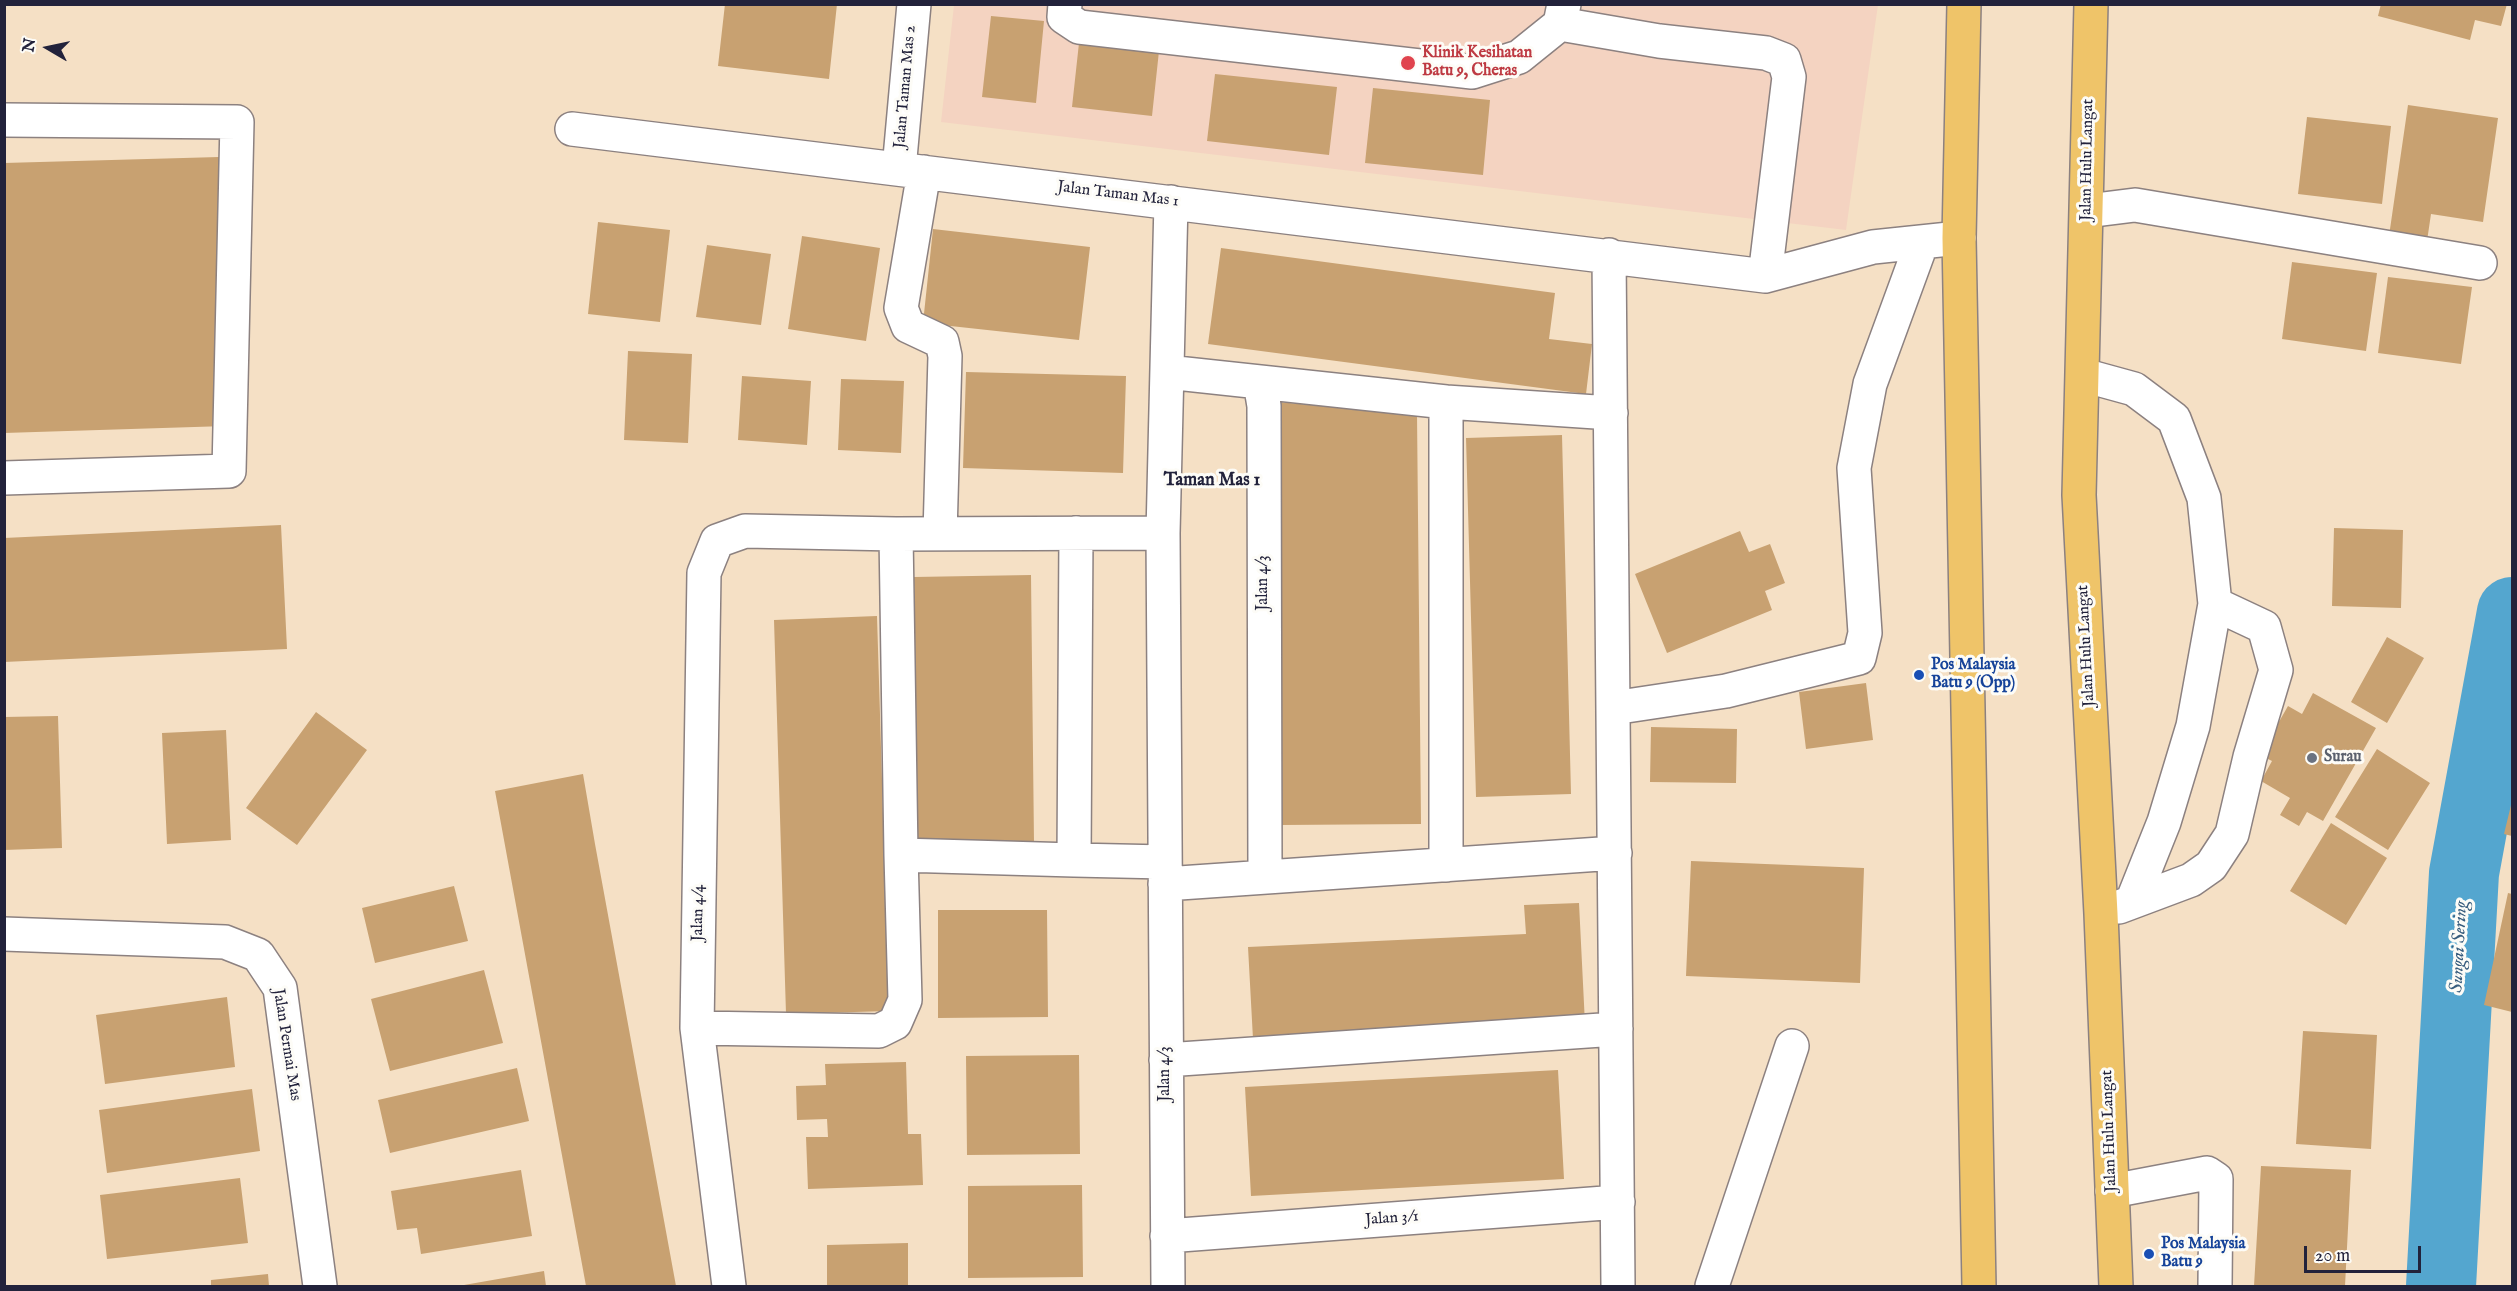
<!DOCTYPE html>
<html>
<head>
<meta charset="utf-8">
<style>
  body { margin:0 }
  #map { position:relative; width:2517px; height:1291px; overflow:hidden; background:#f5e0c5; font-family:"IM FELL English",serif }
  canvas { display:block }
  .frame { position:absolute; inset:0; border:6px solid #22223b; pointer-events:none }
  .north { position:absolute; left:18px; top:18px; width:60px; height:60px; -webkit-text-stroke:4px #fdfcf7; paint-order:stroke; rotate:279deg; font-size:16px; font-weight:700; line-height:24px; text-align:center; color:#22223b }
  .north::after { content:''; display:block; margin:auto; width:21px; height:27px; background:#22223b; clip-path:polygon(50% 0,100% 100%,50% 72%,0 100%) }
  .scale { position:absolute; left:2304px; top:1246px; width:117px; height:27px; box-sizing:border-box; border:3px solid #22223b; border-top:0; padding-left:8px; font-size:18px; line-height:21px; white-space:nowrap; color:#22223b; -webkit-text-stroke:4px #fdfcf7; paint-order:stroke }
</style>
</head>
<body>
<div id="map">
<canvas width="2517" height="1291"></canvas>
<div class="frame"></div>
<div class="north">N</div>
<div class="scale">20 m</div>
</div>
<script>
const ctx = document.querySelector('canvas').getContext('2d');
ctx.lineJoin = 'round';
function fill(path, color) {
  ctx.fillStyle = color;
  ctx.fill(path, 'evenodd');
}
function shape(rows) {
  const path = new Path2D();
  for (const r of rows) {
    path.moveTo(r[0], r[1]);
    for (let i = 2; i < r.length; i += 2) path.lineTo(r[i], r[i + 1]);
  }
  return path;
}
function strokePath(path, color, width, dash) {
  ctx.strokeStyle = color;
  ctx.lineWidth = width;
  ctx.lineCap = dash ? 'butt' : 'round';
  ctx.setLineDash(dash || []);
  ctx.stroke(path);
}
function write(font, color, halo, rows, align = 'center') {
  ctx.font = font + ' "IM FELL English",serif';
  ctx.lineWidth = 6;
  ctx.setLineDash([]);
  ctx.textBaseline = 'middle';
  ctx.strokeStyle = halo;
  ctx.fillStyle = color;
  for (const [text, x, y, turn = 0] of rows) {
    ctx.save();
    ctx.translate(x, y);
    ctx.rotate((+turn || 0) * Math.PI / 180);
    ctx.textAlign = isNaN(turn) ? turn : align;
    if (halo) ctx.strokeText(text, 0, 0);
    ctx.fillText(text, 0, 0);
    ctx.restore();
  }
}
const built = shape([
  [954,5,1878,5,1846,230,941,122]
]);
const river = shape([
  [2441,1286,2464,873,2512,612]
]);
const building = shape([
  [725,4,837,4,829,79,718,66],
  [2381,4,2507,4,2501,26,2475,20,2470,40,2378,16],
  [991,16,1044,21,1036,103,982,97],
  [1079,43,1159,51,1152,116,1072,107],
  [1215,74,1337,87,1329,155,1207,141],
  [1373,88,1490,100,1483,175,1365,163],
  [2408,105,2498,118,2483,222,2431,214,2427,241,2389,236],
  [2307,117,2391,126,2382,204,2298,194],
  [219,157,226,426,4,433,4,163],
  [598,222,670,230,660,322,588,314],
  [933,229,1090,247,1079,340,923,323],
  [802,236,880,248,866,341,788,329],
  [707,245,771,254,761,325,696,317],
  [1221,248,1555,293,1549,339,1592,344,1586,394,1208,344],
  [2292,262,2377,273,2366,351,2282,339],
  [2388,277,2472,287,2461,364,2378,353],
  [628,351,692,354,688,443,624,440],
  [966,372,1126,376,1123,473,963,468],
  [742,376,811,381,807,445,738,440],
  [841,379,904,381,901,453,838,450],
  [1277,402,1417,414,1421,824,1281,825],
  [1562,435,1571,794,1476,797,1466,438],
  [281,525,287,649,4,662,4,538],
  [2334,528,2403,530,2401,608,2332,606],
  [1740,531,1749,552,1770,544,1785,583,1765,591,1772,610,1667,653,1635,574],
  [1031,575,1034,843,917,845,914,577],
  [877,616,889,1011,786,1014,774,620],
  [2387,637,2424,658,2387,723,2351,702],
  [1866,683,1873,740,1806,749,1799,692],
  [2313,693,2376,728,2323,821,2307,812,2299,826,2280,815,2290,798,2261,781,2272,761,2260,755,2288,706,2302,714],
  [316,712,367,750,297,845,246,808],
  [58,716,62,848,4,850,4,717],
  [1651,727,1737,729,1736,783,1650,782],
  [226,730,231,840,167,844,162,733],
  [2377,749,2430,783,2388,850,2335,817],
  [583,774,595,844,676,1286,586,1286,495,791],
  [2512,801,2512,836,2504,834],
  [2331,823,2387,858,2346,925,2290,891],
  [1691,861,1864,868,1860,983,1686,976],
  [454,886,468,941,375,963,362,908],
  [2508,893,2512,894,2512,1012,2484,1005],
  [1579,903,1585,1024,1253,1039,1248,947,1526,934,1524,905],
  [938,910,1047,910,1048,1017,938,1018],
  [484,970,503,1043,390,1071,371,999],
  [227,997,235,1067,105,1084,96,1015],
  [2303,1031,2377,1035,2371,1149,2296,1144],
  [1079,1055,1080,1154,967,1155,966,1056],
  [906,1062,908,1134,921,1134,923,1185,808,1189,806,1137,828,1137,827,1119,797,1120,796,1086,826,1085,825,1064],
  [517,1068,529,1121,390,1153,378,1100],
  [1558,1070,1564,1179,1251,1196,1245,1087],
  [252,1089,260,1151,107,1173,99,1110],
  [2261,1166,2351,1170,2345,1286,2254,1286],
  [521,1170,532,1236,421,1254,417,1228,397,1230,391,1191],
  [240,1178,248,1243,107,1259,100,1195],
  [1082,1185,1083,1277,968,1278,968,1186],
  [908,1243,908,1286,827,1286,827,1245],
  [544,1271,546,1286,464,1286,464,1285],
  [268,1274,269,1286,211,1286,211,1280]
]);
const minor = shape([
  [1065,4,1064,17,1079,27,1472,72,1519,57,1560,24,1564,4],
  [1560,24,1659,41,1766,53,1784,60,1789,77,1765,276],
  [4,120,237,122,229,471,4,478],
  [572,129,1765,276,1873,247,1959,238],
  [899,169,914,4],
  [924,172,901,308,908,326,942,342,945,356,940,534],
  [2087,211,2135,205,2480,263],
  [1609,255,1618,1286],
  [1167,372,1260,382,1264,406,1265,877],
  [2083,375,2134,389,2174,419,2204,498,2215,604,2193,726,2164,822,2132,902],
  [1260,382,1446,402],
  [1076,533,1074,860,1165,862],
  [896,534,901,855],
  [1613,708,1726,691,1859,658,1865,633,1854,468,1870,384,1922,242],
  [1446,865,1446,402,1611,413],
  [1165,884,1615,853],
  [2119,907,2191,880,2211,866,2232,834,2250,757,2276,670,2264,627,2215,604],
  [4,934,225,942,258,955,280,988,320,1286],
  [697,1028,879,1031,895,1023,905,1000,901,855,1074,860],
  [1166,1060,1616,1029],
  [2112,1191,2207,1173,2216,1179,2215,1286],
  [1167,1236,1618,1202],
  [729,1286,697,1028,704,573,717,541,745,531,896,534,1163,533],
  [1168,1286,1163,533,1171,202],
  [1712,1286,1792,1046]
]);
const major = shape([
  [1964,4,1959,238,1979,1286],
  [2091,4,2079,495,2101,914,2116,1286]
]);
const markers = [
  [1408,63,8,"#e0444e"],
  [1919,675,6,"#1a4fb4"],
  [2312,758,6,"#6b7280"],
  [2149,1254,6,"#1a4fb4"]
];
const healthNames = [
  ["Klinik Kesihatan",1422,54],
  ["Batu 9, Cheras",1422,72]
];
const streetNames = [
  ["Jalan Taman Mas 2",906,87,-85],
  ["Jalan Hulu Langat",2088,160,-89],
  ["Jalan Taman Mas 1",1118,195,7],
  ["Jalan 4/3",1264,583,-90],
  ["Jalan Hulu Langat",2087,646,-93],
  ["Jalan 4/4",699,913,-89],
  ["Jalan Permai Mas",286,1045,81],
  ["Jalan 4/3",1166,1074,-90],
  ["Jalan Hulu Langat",2110,1131,-92],
  ["Jalan 3/1",1392,1219,-4]
];
const transitNames = [
  ["Pos Malaysia",1931,666],
  ["Batu 9 (Opp)",1931,684],
  ["Pos Malaysia",2161,1245],
  ["Batu 9",2161,1263]
];
const worshipNames = [
  ["Surau",2324,758]
];
const neighbourhoodNames = [
  ["Taman Mas 1",1212,481]
];
const waterNames = [
  ["Sungai Sering",2460,947,-87]
];
fill(built, '#f4d3c1');
strokePath(river, '#54a6cf', 70);
fill(building, '#c8a171');
strokePath(minor, '#8c8180', 36);
strokePath(major, '#8c8180', 36);
strokePath(minor, '#fff', 33);
strokePath(major, '#efc469', 33);
for (const [x, y, r, color] of markers) {
  const dot = new Path2D();
  dot.arc(x, y, r, 0, 2 * Math.PI);
  ctx.fillStyle = color;
  ctx.fill(dot);
  strokePath(dot, '#fdfcf7', 2);
}
write('bold 16px', '#be3a42', '#fdfcf7', healthNames, 'left');
write('16px', '#22223b', '#fdfcf7', streetNames);
write('bold 16px', '#164399', '#fdfcf7', transitNames, 'left');
write('bold 16px', '#5b616d', '#fdfcf7', worshipNames, 'left');
write('bold 18px', '#22223b', '#fdfcf7', neighbourhoodNames);
write('italic 18px', '#385d7e', '#fdfcf7', waterNames);
</script>
</body>
</html>
